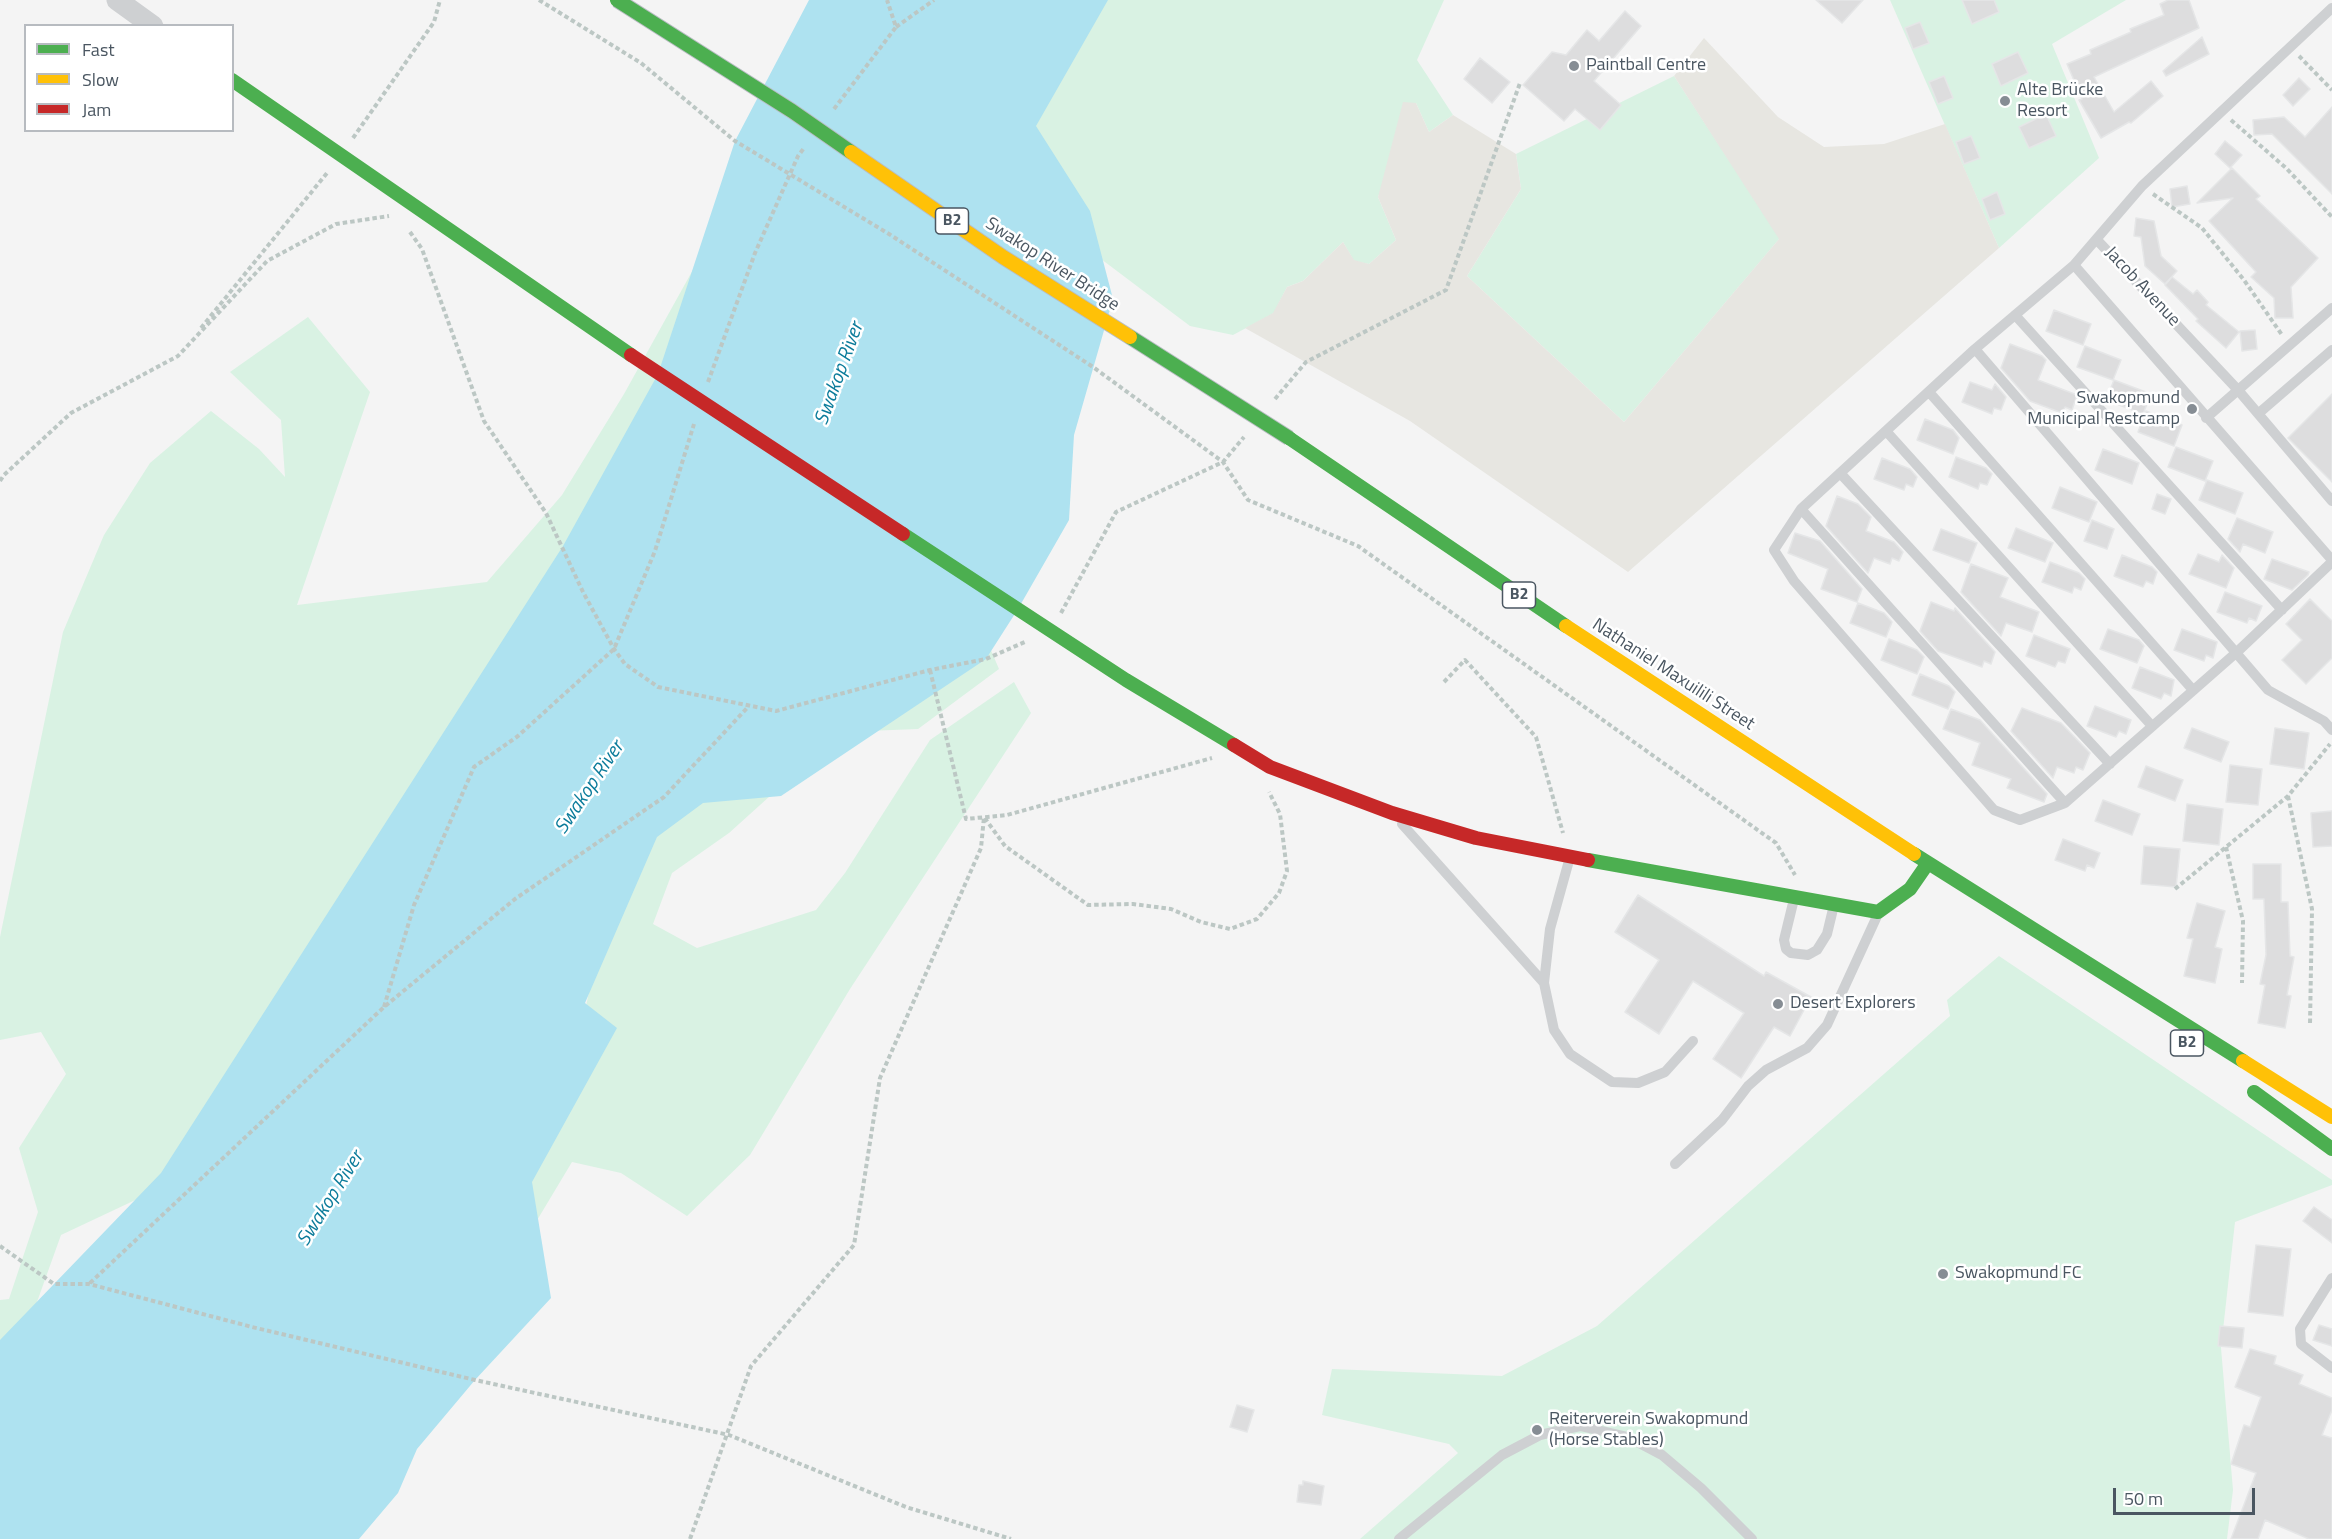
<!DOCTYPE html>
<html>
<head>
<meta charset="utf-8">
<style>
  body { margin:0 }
  #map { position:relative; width:2332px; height:1539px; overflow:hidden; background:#f4f4f4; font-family:"Titillium Web",sans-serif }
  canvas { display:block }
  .legend { position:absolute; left:24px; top:24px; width:210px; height:108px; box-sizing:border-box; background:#fff; border:2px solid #b7bbc0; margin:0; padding:8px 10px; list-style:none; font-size:18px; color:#4a5661 }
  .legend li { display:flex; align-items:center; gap:12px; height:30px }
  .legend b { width:30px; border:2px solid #b7bbc0 }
  .scale { position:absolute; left:2113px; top:1488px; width:142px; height:27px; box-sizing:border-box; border:3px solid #4a5661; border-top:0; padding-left:8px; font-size:18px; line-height:21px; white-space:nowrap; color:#4a5661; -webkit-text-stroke:4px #fff; paint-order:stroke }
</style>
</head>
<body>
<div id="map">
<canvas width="2332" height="1539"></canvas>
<ul class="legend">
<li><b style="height:8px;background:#4caf50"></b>Fast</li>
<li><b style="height:8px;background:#ffc107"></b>Slow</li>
<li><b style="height:8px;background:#c62828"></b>Jam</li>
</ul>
<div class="scale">50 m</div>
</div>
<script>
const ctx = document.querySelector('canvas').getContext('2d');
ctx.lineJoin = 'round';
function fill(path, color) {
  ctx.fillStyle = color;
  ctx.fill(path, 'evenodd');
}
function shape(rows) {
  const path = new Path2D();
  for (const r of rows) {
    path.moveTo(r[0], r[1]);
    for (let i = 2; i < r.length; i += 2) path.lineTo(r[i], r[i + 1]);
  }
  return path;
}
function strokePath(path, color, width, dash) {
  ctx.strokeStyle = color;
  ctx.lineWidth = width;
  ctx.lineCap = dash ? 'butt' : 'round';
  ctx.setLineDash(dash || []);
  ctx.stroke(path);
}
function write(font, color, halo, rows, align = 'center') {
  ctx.font = font + ' "Titillium Web",sans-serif';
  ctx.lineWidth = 5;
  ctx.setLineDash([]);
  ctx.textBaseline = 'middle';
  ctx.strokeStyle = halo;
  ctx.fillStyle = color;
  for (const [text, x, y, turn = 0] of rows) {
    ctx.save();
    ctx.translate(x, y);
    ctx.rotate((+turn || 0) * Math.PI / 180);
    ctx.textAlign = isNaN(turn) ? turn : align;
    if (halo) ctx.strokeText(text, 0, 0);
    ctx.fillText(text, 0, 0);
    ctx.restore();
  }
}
const green = shape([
  [837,0,1444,0,1417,60,1453,115,1429,132,1416,103,1378,197,1396,240,1369,264,1354,261,1343,242,1303,281,1287,287,1274,313,1233,335,1190,326,1016,195,978,620,999,669,918,729,841,732,729,833,672,873,653,924,697,948,816,910,845,873,930,740,1014,682,1031,713,850,989,750,1155,687,1216,621,1173,572,1162,488,1302,578,1045,613,875,180,1179,61,1235,14,1366,0,1509,0,1300,9,1299,38,1212,19,1148,66,1074,41,1032,0,1040,0,937,63,632,104,535,150,463,211,411,259,449,285,477,281,420,230,372,308,317,370,392,297,605,487,582,562,495,624,394,725,212],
  [1890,0,2126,0,2052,44,2099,158,1999,248],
  [1674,76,1780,238,1624,422,1467,276,1521,189,1516,154],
  [1999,956,2332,1180,2332,1185,2235,1222,2221,1348,2233,1490,2227,1539,1360,1539,1458,1453,1449,1444,1322,1415,1332,1369,1502,1376,1597,1326,1950,1016,1947,1000]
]);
const sand = shape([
  [1704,38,1778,117,1824,147,1884,144,1945,124,1999,248,1628,572,1410,421,1245,328,1273,313,1287,287,1303,281,1343,242,1354,260,1369,264,1396,240,1378,197,1403,102,1416,103,1429,132,1453,115,1516,154,1521,189,1467,276,1624,422,1779,239,1674,76]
]);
const water = shape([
  [809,0,1108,0,1036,126,1090,211,1113,299,1074,435,1069,520,1018,609,986,659,781,796,703,803,657,837,585,1003,617,1028,532,1182,551,1298,475,1380,417,1449,398,1493,359,1539,0,1539,0,1340,161,1173,563,546,658,374,735,141]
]);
const building = shape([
  [1816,0,1863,0,1842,23,1816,0],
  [1962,0,1994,0,1999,12,1972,24,1962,0],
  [2168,0,2189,0,2199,28,2094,77,2114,112,2151,81,2163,96,2131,123,2129,122,2101,138,2079,100,2082,99,2067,64,2091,54,2090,50,2131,32,2130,29,2164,15,2160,4,2168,0],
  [1625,11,1641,26,1594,81,1621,105,1600,130,1575,109,1564,121,1523,85,1552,52,1566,55,1587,30,1599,41,1625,11],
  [1920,22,1929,43,1913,49,1905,28,1920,22],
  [2202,37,2209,54,2166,76,2163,71,2202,37],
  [2018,52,2028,73,2001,86,1992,64,2018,52],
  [1480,58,1510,82,1492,103,1464,79,1480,58],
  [1944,76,1953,98,1938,104,1929,82,1944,76],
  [2299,78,2310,89,2293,106,2283,95,2299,78],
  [2332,107,2332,194,2272,134,2254,135,2253,120,2284,117,2305,137,2332,107],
  [2046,114,2056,136,2029,148,2019,127,2046,114],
  [1971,136,1980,158,1964,164,1956,142,1971,136],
  [2225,141,2242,155,2230,168,2215,154,2225,141],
  [2232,168,2260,196,2256,199,2318,258,2291,287,2293,318,2275,318,2274,298,2251,277,2256,272,2209,221,2233,198,2197,203,2232,168],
  [2187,186,2190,204,2172,207,2170,189,2187,186],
  [1997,192,2005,214,1990,220,1982,199,1997,192],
  [2136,218,2154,221,2161,256,2177,271,2165,284,2145,266,2141,237,2134,236,2136,218],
  [2172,277,2193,294,2197,290,2208,302,2206,305,2239,332,2226,348,2196,321,2198,319,2165,285,2172,277],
  [2054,310,2091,324,2083,345,2046,331,2054,310],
  [2255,330,2257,349,2242,351,2240,331,2255,330],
  [2010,344,2042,356,2046,360,2038,380,2077,395,2072,410,2065,407,2062,413,2030,401,2001,368,2010,344],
  [2085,346,2121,360,2113,380,2077,367,2085,346],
  [2114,380,2151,394,2143,414,2106,400,2114,380],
  [1970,382,1992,390,1995,384,2006,397,2001,410,1994,408,1992,414,1962,402,1970,382],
  [2332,394,2332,482,2288,438,2332,394],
  [2146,411,2182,425,2174,446,2138,432,2146,411],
  [1925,419,1953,430,1959,438,1953,454,1917,440,1925,419],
  [2176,447,2213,461,2205,481,2168,467,2176,447],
  [2103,449,2139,463,2132,484,2095,470,2103,449],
  [1956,457,1986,468,1992,474,1987,485,1980,483,1978,489,1949,477,1956,457],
  [1882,458,1910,469,1917,477,1913,487,1906,484,1904,490,1874,479,1882,458],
  [2207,480,2243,493,2235,514,2199,500,2207,480],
  [2060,487,2097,502,2089,522,2052,508,2060,487],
  [2157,494,2171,499,2165,514,2152,509,2157,494],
  [1837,496,1858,504,1871,517,1866,531,1894,542,1903,552,1899,561,1892,558,1890,564,1874,558,1868,573,1826,526,1837,496],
  [2237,518,2273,532,2265,553,2243,544,2240,552,2228,539,2237,518],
  [2092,520,2114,529,2107,549,2084,541,2092,520],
  [2016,528,2053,543,2045,562,2008,548,2016,528],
  [1941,529,1977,543,1969,563,1933,550,1941,529],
  [1795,533,1820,541,1862,589,1857,602,1821,589,1828,569,1788,553,1795,533],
  [2198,554,2219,562,2222,555,2234,568,2226,588,2189,574,2198,554],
  [2122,555,2152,567,2157,572,2153,584,2146,581,2143,587,2114,576,2122,555],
  [2272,559,2309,572,2308,575,2292,590,2264,579,2272,559],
  [2050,562,2079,573,2085,579,2081,590,2074,587,2072,593,2042,582,2050,562],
  [1971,564,2008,578,2000,597,2039,612,2032,632,2006,623,2001,636,1961,592,1971,564],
  [2225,592,2262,606,2256,621,2249,618,2247,623,2217,612,2225,592],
  [2310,599,2332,621,2332,658,2306,684,2282,660,2302,640,2286,624,2310,599],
  [1931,602,1954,611,1955,608,1995,652,1991,664,1984,661,1982,667,1938,651,1920,631,1931,602],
  [1858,603,1884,613,1892,622,1886,637,1850,623,1858,603],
  [2108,629,2139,640,2144,646,2137,663,2100,649,2108,629],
  [2182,629,2217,642,2213,658,2206,655,2204,661,2174,650,2182,629],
  [2034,635,2070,649,2065,663,2058,661,2055,667,2026,656,2034,635],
  [1889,639,1917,650,1924,657,1917,674,1881,660,1889,639],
  [2140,667,2174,680,2171,696,2164,693,2161,699,2132,688,2140,667],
  [1920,674,1949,686,1955,692,1948,709,1912,695,1920,674],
  [2095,706,2131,720,2126,734,2119,731,2116,737,2087,726,2095,706],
  [2022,708,2061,723,2090,753,2083,770,2076,767,2074,773,2057,767,2053,778,2011,731,2022,708],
  [1951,709,1980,720,2047,794,2044,802,2007,788,2011,779,1972,765,1980,743,1943,729,1951,709],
  [2192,728,2229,742,2221,762,2184,748,2192,728],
  [2275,728,2309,733,2304,769,2270,764,2275,728],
  [2230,765,2262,769,2258,805,2226,802,2230,765],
  [2146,766,2183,780,2175,801,2138,787,2146,766],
  [2103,800,2140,814,2132,835,2095,821,2103,800],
  [2187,804,2223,809,2219,845,2183,841,2187,804],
  [2332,811,2332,846,2313,847,2311,813,2332,811],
  [2063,839,2100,853,2094,868,2087,865,2085,871,2055,860,2063,839],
  [2144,846,2180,849,2176,887,2141,884,2144,846],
  [2253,864,2281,864,2281,902,2288,902,2290,956,2294,957,2287,995,2291,996,2285,1028,2258,1023,2265,985,2260,984,2266,955,2264,899,2253,899,2253,864],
  [1638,895,1764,976,1766,972,1811,997,1790,1036,1774,1027,1741,1078,1713,1059,1744,1013,1693,981,1659,1034,1625,1012,1659,960,1615,932,1638,895],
  [2197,903,2225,911,2215,947,2222,949,2215,983,2184,976,2193,939,2187,938,2197,903],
  [2314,1207,2332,1220,2332,1243,2303,1221,2314,1207],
  [2256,1245,2291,1249,2283,1316,2248,1312,2256,1245],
  [2319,1325,2332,1329,2332,1346,2313,1340,2319,1325],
  [2220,1326,2244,1328,2242,1348,2218,1346,2220,1326],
  [2250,1349,2276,1356,2274,1364,2303,1375,2299,1384,2332,1398,2332,1410,2322,1435,2332,1438,2332,1539,2309,1539,2265,1520,2258,1539,2231,1539,2256,1473,2231,1464,2244,1425,2250,1427,2261,1397,2235,1387,2250,1349],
  [1237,1405,1254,1410,1247,1432,1230,1427,1237,1405],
  [1303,1481,1324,1486,1321,1505,1297,1502,1299,1485,1303,1485,1303,1481]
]);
const path = shape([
  [539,0,641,63,735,141,889,234,1093,367,1223,462,1248,500,1358,546,1776,843,1795,875],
  [896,27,934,0],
  [2299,56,2332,90],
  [834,109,896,27,887,0],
  [2231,120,2286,168,2332,217],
  [353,138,434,22,440,0],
  [2153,194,2202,228,2244,280,2282,335],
  [410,232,422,249,484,421,546,513,583,592,614,649,625,664,658,687,776,711,930,670,986,659,1027,641],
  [201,328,327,173],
  [708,382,755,253,798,156,804,148],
  [1275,399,1306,362,1446,290,1520,83],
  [0,481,4,475,71,413,178,356,267,261,336,224,389,216],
  [1061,613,1116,512,1223,462,1244,437],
  [930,670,966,819,1007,815,1212,758],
  [1444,682,1465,660,1536,737,1563,833],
  [2288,796,2312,909,2310,1024],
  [2226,847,2243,921,2242,983],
  [2175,889,2288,796,2330,744],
  [384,1007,414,905,474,767,518,736,614,649,655,551,694,424],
  [0,1246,54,1284,89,1284,252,1327,475,1380,729,1435,906,1507,1011,1539],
  [90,1283,384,1007,515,899,664,797,748,707],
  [690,1539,751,1366,854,1245,880,1078,981,848,984,817,1005,846,1088,905,1133,904,1171,909,1201,922,1230,929,1257,919,1279,893,1287,871,1280,814,1269,792]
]);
const lane = shape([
  [2332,8,2142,186,2074,265,1975,349,1801,509,1774,550,1794,581,1994,810,2020,820,2065,803,2237,652,2332,562],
  [2097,240,2238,390,2332,501],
  [2074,265,2332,560],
  [2015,315,2282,610],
  [1975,349,2268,690,2324,721,2332,730],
  [1929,392,2193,690],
  [2259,413,2332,350],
  [2206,418,2332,308],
  [1886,431,2152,726],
  [1840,473,2110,764],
  [1801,509,2065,803],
  [1402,824,1544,983,1554,1030,1570,1054,1612,1082,1638,1083,1665,1072,1693,1041],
  [1794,899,1784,940,1786,949,1791,953,1808,955,1817,950,1827,934,1834,905],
  [1544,983,1550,929,1570,857],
  [1675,1164,1722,1120,1748,1086,1766,1070,1807,1048,1827,1025,1878,914],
  [2332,1278,2300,1329,2301,1344,2332,1368],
  [1399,1539,1502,1455,1540,1435,1580,1426,1628,1437,1662,1455,1701,1488,1752,1539]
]);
const street = shape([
  [117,0,153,26]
]);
const fast = shape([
  [232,80,631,355],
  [1289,438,1566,626],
  [903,534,1126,680,1234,745],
  [1914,854,2243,1061],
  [1588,860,1878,912,1910,889,1928,863],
  [2254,1092,2332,1149]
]);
const slow = shape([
  [1566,626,1914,854],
  [2243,1061,2332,1117]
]);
const jam = shape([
  [631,355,903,534],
  [1234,745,1270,767,1392,813,1476,838,1588,860]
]);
const fastBridge = shape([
  [617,0,792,111,851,152],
  [1130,337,1289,438]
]);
const slowBridge = shape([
  [851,152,1003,257,1130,337]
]);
const markers = [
  [1574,66,6,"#868d94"],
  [2005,101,6,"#868d94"],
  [2192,409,6,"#868d94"],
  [1778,1004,6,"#868d94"],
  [1943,1274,6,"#868d94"],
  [1537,1430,6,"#868d94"]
];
const shields = [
  [952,221,33],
  [1519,595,33],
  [2187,1043,33]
];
const shieldNames = [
  ["B2",952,221],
  ["B2",1519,595],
  ["B2",2187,1043]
];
const poiNames = [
  ["Paintball Centre",1586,66],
  ["Alte Brücke",2017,91],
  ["Resort",2017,112],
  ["Swakopmund",2180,399,"right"],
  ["Municipal Restcamp",2180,420,"right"],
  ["Desert Explorers",1790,1004],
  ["Swakopmund FC",1955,1274],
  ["Reiterverein Swakopmund",1549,1420],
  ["(Horse Stables)",1549,1441]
];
const streetNames = [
  ["Swakop River Bridge",1052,265,33],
  ["Jacob Avenue",2142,287,47],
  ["Nathaniel Maxuilili Street",1673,675,33]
];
const waterNames = [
  ["Swakop River",840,374,-70],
  ["Swakop River",590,788,-56],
  ["Swakop River",331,1199,-58]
];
fill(green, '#d9f2e3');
fill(sand, '#e7e6e1');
fill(water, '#aee2f0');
fill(building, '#ddddde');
strokePath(building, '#e5e6e7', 1.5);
strokePath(path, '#bcc7c4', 4, [4.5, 3]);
strokePath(lane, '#ced0d2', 10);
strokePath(street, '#ced0d2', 21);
strokePath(fast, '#4caf50', 14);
strokePath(slow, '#ffc107', 14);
strokePath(jam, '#c62828', 14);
strokePath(fastBridge, '#b9bec3', 16, []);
strokePath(slowBridge, '#b9bec3', 16, []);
strokePath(fastBridge, '#4caf50', 14);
strokePath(slowBridge, '#ffc107', 14);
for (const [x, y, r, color] of markers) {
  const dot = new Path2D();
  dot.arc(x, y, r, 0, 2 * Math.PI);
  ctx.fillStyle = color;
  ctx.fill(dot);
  strokePath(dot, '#fff', 2);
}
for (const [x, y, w] of shields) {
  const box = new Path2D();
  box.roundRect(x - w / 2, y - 13, w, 26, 4.5);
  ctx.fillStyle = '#fff';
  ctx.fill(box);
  strokePath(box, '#4a5661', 1.5);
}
write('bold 16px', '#4a5661', null, shieldNames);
write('18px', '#4a5661', '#fff', poiNames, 'left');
write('18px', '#4a5661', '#fff', streetNames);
write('italic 20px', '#0c7c9b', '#fff', waterNames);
</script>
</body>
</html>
